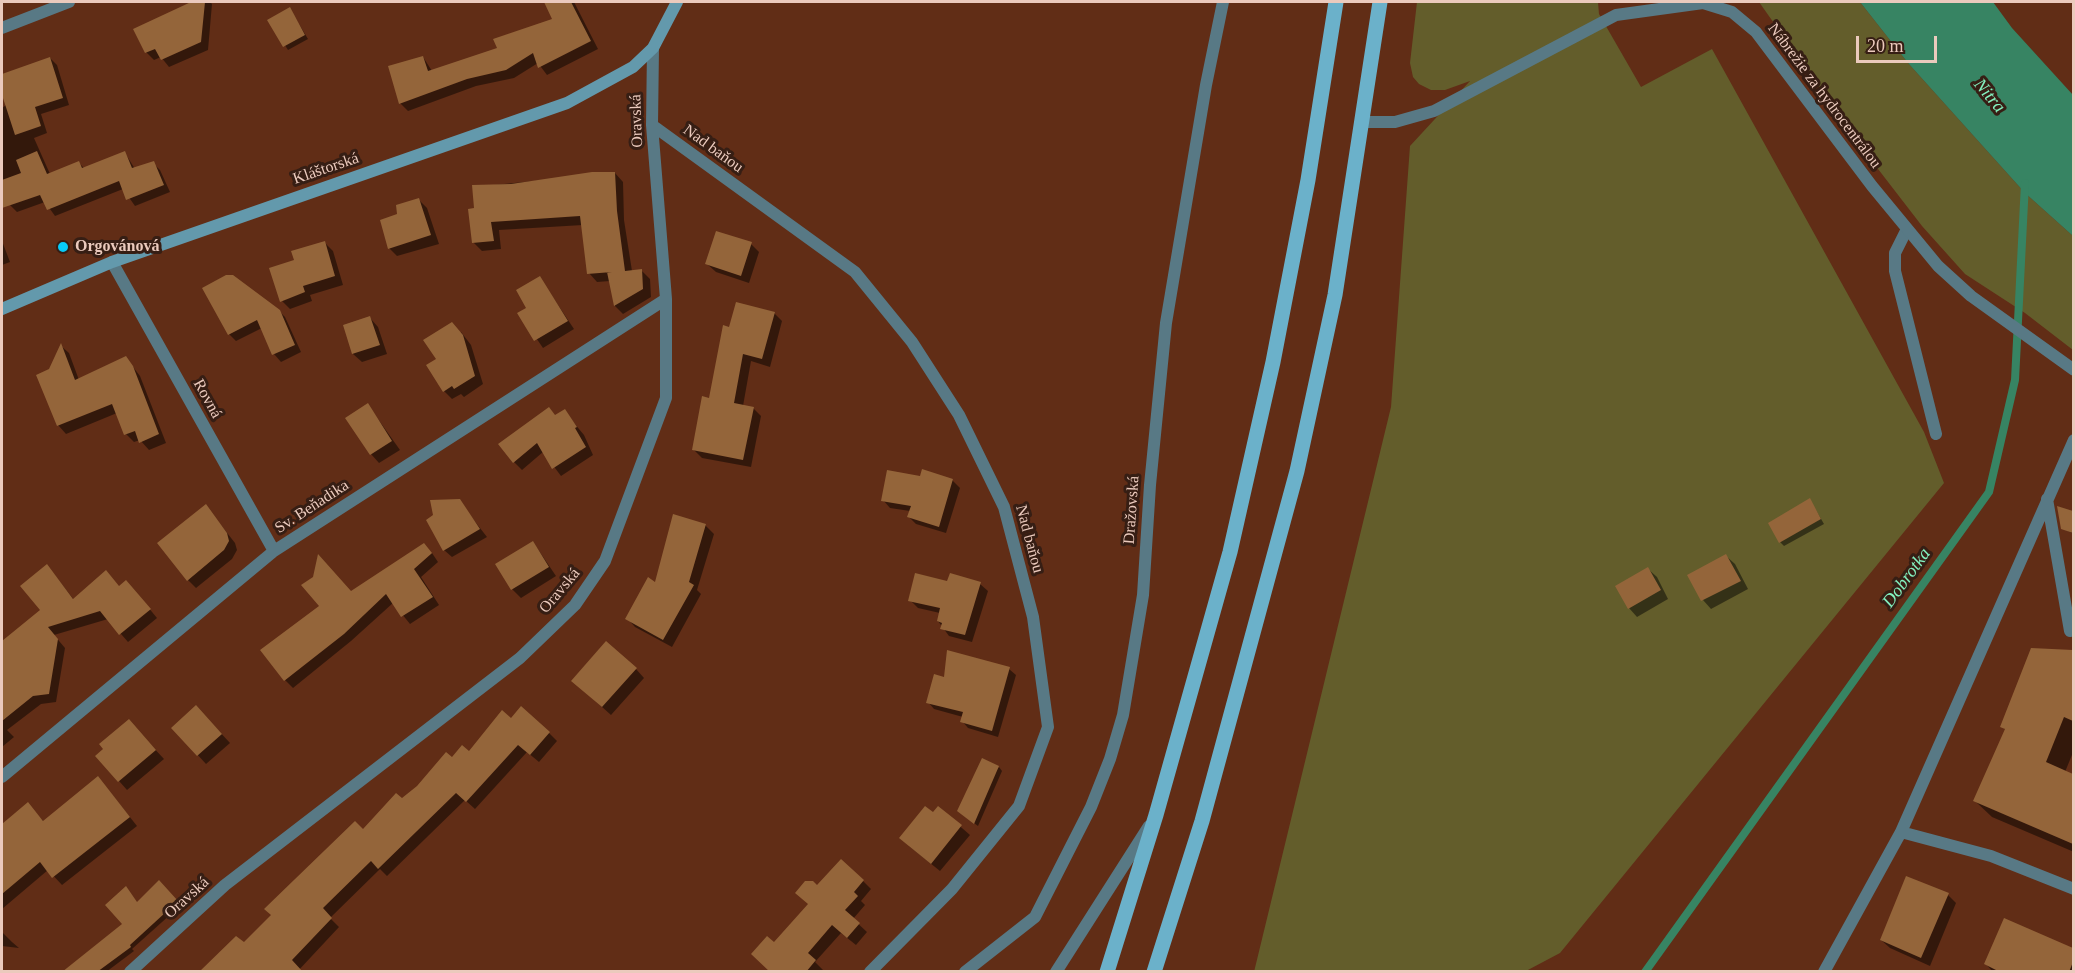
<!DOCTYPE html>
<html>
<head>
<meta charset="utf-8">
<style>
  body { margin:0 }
  #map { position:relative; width:2075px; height:973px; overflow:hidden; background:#612d16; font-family:"Times New Roman",serif }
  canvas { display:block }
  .frame { position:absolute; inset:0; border:3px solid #ebcabd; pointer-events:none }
  .scale { position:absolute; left:1856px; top:36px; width:81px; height:27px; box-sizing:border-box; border:3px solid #ebcabd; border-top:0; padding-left:8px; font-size:18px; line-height:21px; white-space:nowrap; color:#ebcabd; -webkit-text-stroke:4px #361e14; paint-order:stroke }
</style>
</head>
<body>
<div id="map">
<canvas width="2075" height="973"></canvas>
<div class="frame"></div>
<div class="scale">20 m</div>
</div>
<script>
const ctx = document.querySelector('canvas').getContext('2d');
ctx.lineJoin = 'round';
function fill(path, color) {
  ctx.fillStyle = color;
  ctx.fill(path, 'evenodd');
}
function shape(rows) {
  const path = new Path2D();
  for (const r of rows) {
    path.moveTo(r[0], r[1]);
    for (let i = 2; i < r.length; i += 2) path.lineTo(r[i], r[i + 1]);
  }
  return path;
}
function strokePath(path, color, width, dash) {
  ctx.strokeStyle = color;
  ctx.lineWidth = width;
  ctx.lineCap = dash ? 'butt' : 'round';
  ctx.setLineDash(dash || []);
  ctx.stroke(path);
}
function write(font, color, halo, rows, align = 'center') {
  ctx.font = font + ' "Times New Roman",serif';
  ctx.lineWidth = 6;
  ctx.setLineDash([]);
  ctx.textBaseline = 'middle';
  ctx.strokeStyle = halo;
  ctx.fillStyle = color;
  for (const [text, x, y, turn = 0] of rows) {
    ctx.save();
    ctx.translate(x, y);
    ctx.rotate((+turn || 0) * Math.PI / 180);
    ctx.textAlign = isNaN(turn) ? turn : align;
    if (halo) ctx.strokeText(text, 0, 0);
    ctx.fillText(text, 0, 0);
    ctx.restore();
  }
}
const green = shape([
  [1417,2,1598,2,1599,14,1641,87,1712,49,1924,432,1944,483,1560,953,1526,971,1254,972,1391,407,1410,146,1470,81,1445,90,1431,90,1419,84,1413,77,1410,63],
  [1759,2,1860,2,1908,63,2025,193,2073,236,2073,350,2025,313,1965,274,1922,226,1868,156]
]);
const water = shape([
  [1860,2,1993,2,2012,28,2073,95,2073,236,2025,193,1908,63]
]);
const shadow = shape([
  [195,2,210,2,212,4,208,50,169,67,161,57,154,60,146,52,135,30],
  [546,2,574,2,598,49,547,75,538,63,514,78,476,86,408,111,400,103,423,57,432,71,499,49,554,19],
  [290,9,308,39,288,50,269,20],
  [50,58,57,65,69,105,41,114,47,133,34,138,50,174,79,163,85,169,125,153,135,169,153,163,160,170,170,192,135,206,123,189,55,216,45,202,17,212,10,205,2,181,2,108,6,105,2,90,2,76],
  [615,173,623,182,624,220,632,271,641,270,650,279,651,297,623,314,615,306,610,281,597,282,589,273,583,225,499,230,501,249,482,251,473,242,476,209,474,187],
  [419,200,427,208,439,244,397,256,389,248,399,215],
  [2,241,10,262,2,265],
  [324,242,333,251,343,285,310,295,312,301,290,309,282,301,296,261],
  [751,244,759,252,749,283,716,272,707,264],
  [540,278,574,329,543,348,519,313,528,308],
  [277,309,285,317,301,352,281,362,274,354,262,328,236,341,229,334],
  [774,313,782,321,770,367,751,361,743,406,753,408,761,416,751,467,702,458,694,450,730,329],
  [370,318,378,327,387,354,362,362,353,354],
  [461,332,471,345,483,384,464,397,461,394,452,399,444,391,438,360],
  [61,346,69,353,79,380,126,358,140,376,166,443,149,450,140,440,134,442,126,434,117,413,66,434,58,425],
  [368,405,400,450,379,463,371,454],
  [564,411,584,435,593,455,561,476,543,452,522,470,514,462,556,416],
  [921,478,952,480,960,488,946,533,916,524,909,517,910,511,890,508,883,500],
  [1810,500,1824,524,1784,546,1780,542],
  [459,501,487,537,452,557,444,550],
  [206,506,235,543,237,550,232,559,196,588,188,580],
  [2058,508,2074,512,2074,534,2062,528],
  [705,525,714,534,697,590,701,594,672,647,635,627,627,618],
  [533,542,556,576,521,598,512,589],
  [432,553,438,562,421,577,439,605,410,624,393,603,351,641,293,688,285,680],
  [1726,556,1735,564,1748,589,1711,609,1703,600,1689,576],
  [1648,569,1657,577,1668,599,1637,617,1629,608],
  [54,574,74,600,120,587,134,590,157,618,128,642,108,619,54,635,65,648,56,702,41,704,7,730,14,737,2,747,2,658,5,655,2,643,42,611],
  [948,583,980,584,988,591,972,642,949,636,938,621,940,613,918,608,910,600],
  [2032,649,2074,652,2074,750,2065,772,2074,775,2074,852,1992,817,1975,801,2006,730,2002,726],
  [636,669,644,678,611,715,573,681],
  [1009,669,1016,675,998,737,968,728,962,721,963,717,934,709,928,702,945,678],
  [205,716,230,743,206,764,173,728],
  [511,720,549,733,557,741,539,762,527,752,475,809,465,800,387,876,380,869,330,918,339,927,297,972,244,944,363,832,453,759,469,753],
  [137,730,164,759,127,790,97,756],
  [999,767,1002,771,978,826,963,815],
  [106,787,137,826,62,885,48,870,2,909,2,839,6,836,2,826,28,804,44,822],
  [939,808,970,835,940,871,909,846],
  [863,881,871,889,861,901,865,905,853,919,867,932,856,945,841,933,815,962,823,970,821,972,771,972,774,944,809,904,817,887],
  [159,882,181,905,132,949,134,951,106,972,65,972,124,924,137,903],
  [1948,895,1956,903,1930,966,1890,948,1881,940],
  [2005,920,2074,950,2074,972,1993,972,1986,964],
  [2,932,12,942,19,948,2,946]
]);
const stream = shape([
  [1645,972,1989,492,2015,380,2025,183]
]);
const building = shape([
  [191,2,205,2,201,42,161,60,155,49,145,53,133,29],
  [544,2,571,2,591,41,538,68,533,53,506,70,467,79,399,104,388,66,423,56,428,71,497,48,493,39,552,19],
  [290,7,305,35,283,47,267,20],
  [50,57,63,98,35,107,41,126,15,135,2,95,2,74],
  [37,151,47,174,79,161,82,168,125,151,132,168,154,161,164,185,126,200,119,181,47,210,40,195,2,208,2,180,21,173,16,160],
  [592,172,615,172,617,211,625,271,642,269,643,289,614,306,607,272,612,272,587,274,580,216,491,222,494,241,472,243,468,209,474,208,472,185,511,184],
  [419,198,431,235,388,249,380,220,397,214,396,205],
  [716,231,752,242,741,276,705,264],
  [325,241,335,276,303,286,305,292,280,302,269,268,294,260,291,251],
  [226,275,233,275,280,310,295,345,272,355,257,320,228,335,202,288],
  [540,276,568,321,534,341,517,313,526,308,516,290],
  [736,302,775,312,762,359,743,354,734,403,754,407,743,460,692,450,702,396,709,398,723,325,729,327],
  [370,316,380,345,352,354,343,325],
  [452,322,463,335,475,376,454,389,452,386,443,392,426,365,436,359,423,340],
  [61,343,75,380,126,356,133,366,159,434,139,443,135,431,124,435,112,404,57,426,36,375,49,369],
  [368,403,392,441,370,455,345,418],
  [549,407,555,415,565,409,577,427,575,428,586,447,552,469,537,443,513,463,498,444],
  [922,469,953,479,939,527,907,517,911,506,881,501,887,470,920,476],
  [1810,498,1821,519,1779,543,1768,523],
  [460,499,480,529,443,551,426,520,433,515,430,500],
  [206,504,227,533,229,541,224,550,187,581,157,543],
  [2057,506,2073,511,2073,533,2061,529],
  [673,514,706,524,689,582,694,585,663,640,625,619,648,577,655,582],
  [533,541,549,567,511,590,495,564],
  [424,543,432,553,414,569,433,597,401,617,386,594,344,634,284,681,260,650,319,606,301,585,313,577,318,554,351,591],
  [1726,554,1741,581,1701,601,1687,575],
  [47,564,73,599,106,570,119,586,126,580,151,609,119,635,100,611,48,627,58,639,49,694,33,696,2,721,2,641,40,610,20,586],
  [1648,567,1661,590,1628,609,1615,586],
  [915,573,947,581,950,573,981,582,965,635,940,629,942,623,937,621,940,608,908,601],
  [606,641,637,668,602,707,571,681],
  [2031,648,2073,650,2073,721,2064,717,2046,762,2073,774,2073,844,1973,801,2005,729,2000,727],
  [947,650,1010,667,992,731,960,722,963,712,926,703,934,674,944,677],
  [196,705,222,734,197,756,171,728],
  [521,706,550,732,530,755,518,745,466,802,456,793,378,869,371,861,323,908,332,918,292,960,303,972,199,972,236,936,244,942,271,915,264,909,355,821,363,829,396,793,402,798,417,786,446,752,452,757,462,745,469,751,502,710,511,718],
  [129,719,156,750,118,782,95,756,103,749,99,744],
  [982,758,999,766,974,824,957,811],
  [98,776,130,817,52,878,40,862,2,894,2,824,28,802,43,821],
  [925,806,933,812,938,806,962,825,931,864,899,838],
  [841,859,864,880,854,892,858,896,845,910,860,923,847,938,832,925,808,953,816,960,806,972,770,972,751,954,767,936,774,942,808,904,795,893,805,881,813,881,817,885],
  [1906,876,1949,893,1921,958,1880,940],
  [159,880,178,901,130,945,131,947,97,972,62,972,122,924,105,905,126,886,137,902],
  [2004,918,2073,948,2073,962,2069,972,2000,972,1984,964]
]);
const lane = shape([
  [1907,229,1895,253,1895,271,1936,434],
  [2047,499,2070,631],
  [1901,832,1991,856,2074,889],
  [1056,972,1149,826],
  [1824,972,1901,832,2074,440]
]);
const street = shape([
  [2,28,69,2],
  [1363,122,1395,122,1434,111,1616,15,1703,3,1732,12,1756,32,1872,186,1938,266,1971,296,2074,370],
  [652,125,855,272,912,342,959,415,1004,507,1033,617,1048,727,1019,806,952,889,870,972],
  [112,262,274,551],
  [2,777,274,551,666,299],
  [130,972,225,885,520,658,575,605,605,561,666,398,666,299,652,125,653,48],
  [965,972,1035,917,1091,807,1110,759,1123,715,1143,595,1150,485,1166,323,1206,85,1223,2]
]);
const secondary = shape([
  [2,309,112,262,567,103,633,67,653,48,677,2]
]);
const primary = shape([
  [1107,972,1156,815,1230,552,1273,362,1308,180,1336,2],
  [1154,972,1202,821,1297,471,1335,295,1380,2]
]);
const markers = [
  [63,247,6,"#07cbf9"]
];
const streetNames = [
  ["Nábrežie za hydrocentrálou",1824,96,53],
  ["Oravská",637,121,-92],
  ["Nad baňou",713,149,36],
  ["Kláštorská",326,169,-19],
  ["Rovná",207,399,61],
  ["Sv. Beňadika",312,507,-33],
  ["Dražovská",1132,510,-86],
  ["Nad baňou",1029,539,75],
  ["Oravská",560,591,-50],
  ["Oravská",187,898,-42]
];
const poiNames = [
  ["Orgovánová",75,247]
];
const waterNames = [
  ["Nitra",1989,96,50],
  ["Dobrotka",1907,578,-54]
];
fill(green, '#635d2b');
fill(water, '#378463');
fill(shadow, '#0007');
strokePath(stream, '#378463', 8);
fill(building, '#94653a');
strokePath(lane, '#587985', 12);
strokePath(street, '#587985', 12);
strokePath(secondary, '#6399ac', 12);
strokePath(primary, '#6bb1ca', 15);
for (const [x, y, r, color] of markers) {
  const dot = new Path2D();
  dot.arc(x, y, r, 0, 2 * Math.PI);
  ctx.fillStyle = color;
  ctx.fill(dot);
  strokePath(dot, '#361e14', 2);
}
write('16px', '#ebcabd', '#361e14', streetNames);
write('bold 16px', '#ebcabd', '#361e14', poiNames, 'left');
write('italic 18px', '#84f1bf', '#361e14', waterNames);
</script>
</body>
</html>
